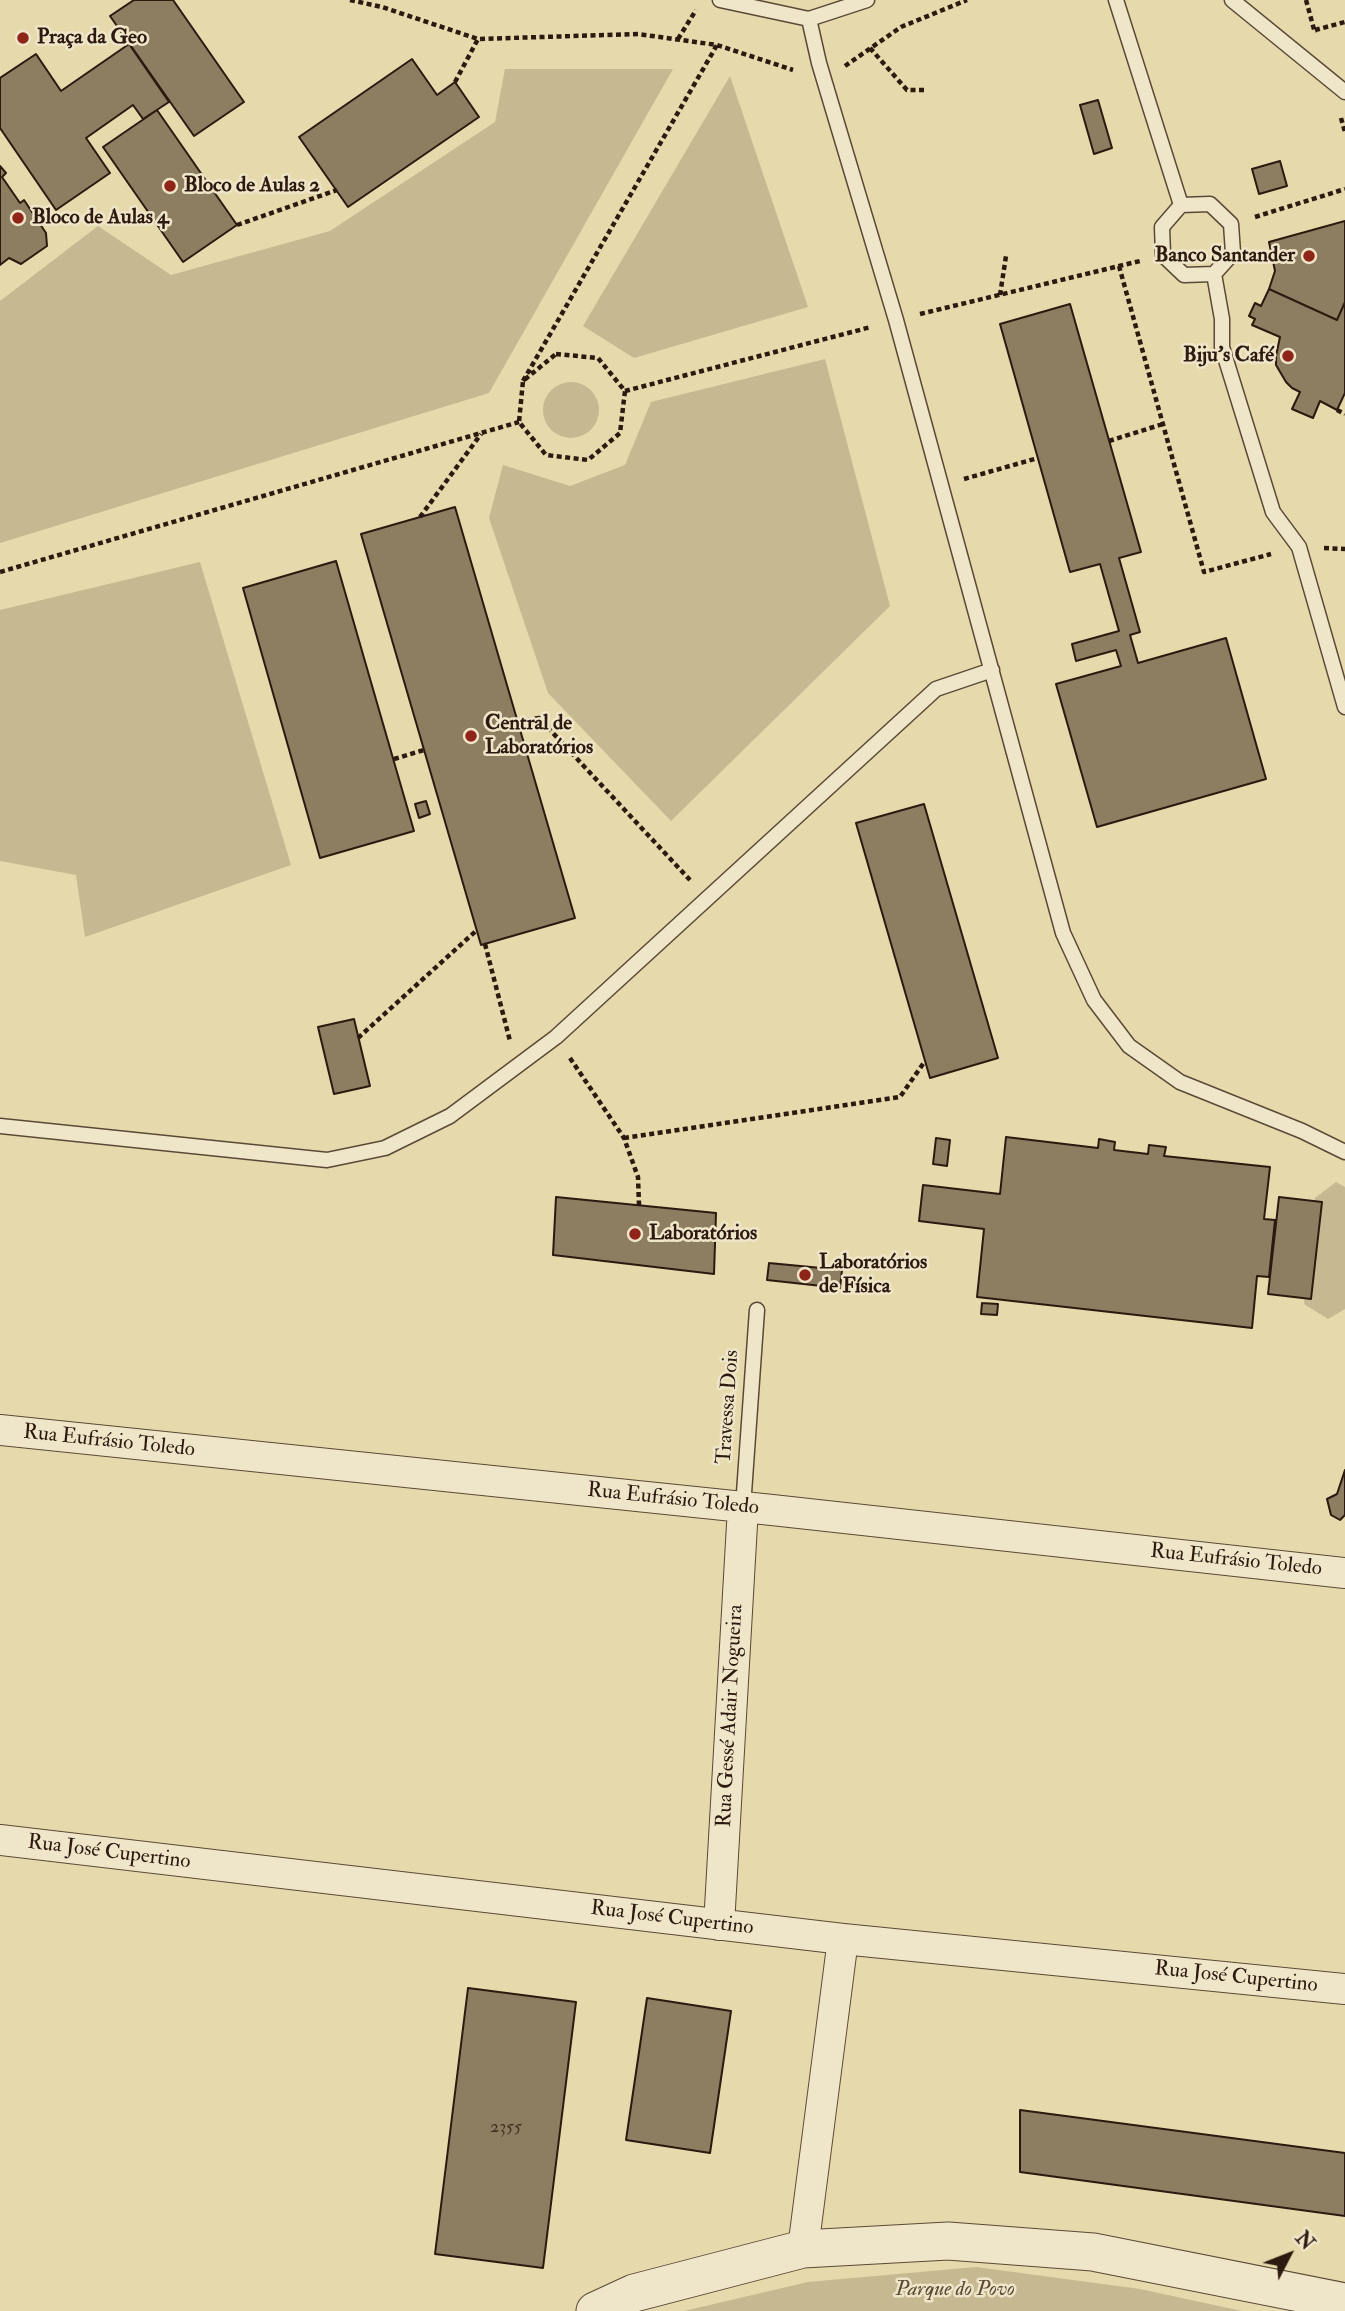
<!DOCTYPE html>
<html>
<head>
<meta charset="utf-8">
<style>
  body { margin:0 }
  #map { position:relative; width:1345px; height:2311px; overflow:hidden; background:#e6d9ac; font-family:"IM FELL Double Pica",serif }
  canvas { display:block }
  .north { position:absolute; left:1254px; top:2220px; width:70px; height:70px; -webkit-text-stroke:5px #efe6c9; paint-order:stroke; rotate:48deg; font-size:19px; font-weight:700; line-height:28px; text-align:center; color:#2c190f }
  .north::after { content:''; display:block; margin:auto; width:24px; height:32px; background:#2c190f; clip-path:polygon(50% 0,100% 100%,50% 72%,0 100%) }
</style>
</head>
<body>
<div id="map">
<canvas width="1345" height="2311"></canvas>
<div class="north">N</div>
</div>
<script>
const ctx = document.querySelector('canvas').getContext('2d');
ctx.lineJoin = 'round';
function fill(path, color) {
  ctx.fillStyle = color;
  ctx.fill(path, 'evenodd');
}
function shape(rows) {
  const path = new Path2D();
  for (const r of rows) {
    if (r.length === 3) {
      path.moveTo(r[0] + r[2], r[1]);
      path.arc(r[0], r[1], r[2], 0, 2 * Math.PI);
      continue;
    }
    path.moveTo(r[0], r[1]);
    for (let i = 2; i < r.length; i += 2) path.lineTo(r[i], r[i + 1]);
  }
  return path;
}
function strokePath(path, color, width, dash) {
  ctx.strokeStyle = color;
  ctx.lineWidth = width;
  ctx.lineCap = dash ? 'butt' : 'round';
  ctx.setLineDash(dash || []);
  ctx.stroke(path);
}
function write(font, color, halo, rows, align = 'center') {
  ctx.font = font + ' "IM FELL Double Pica",serif';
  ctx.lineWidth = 5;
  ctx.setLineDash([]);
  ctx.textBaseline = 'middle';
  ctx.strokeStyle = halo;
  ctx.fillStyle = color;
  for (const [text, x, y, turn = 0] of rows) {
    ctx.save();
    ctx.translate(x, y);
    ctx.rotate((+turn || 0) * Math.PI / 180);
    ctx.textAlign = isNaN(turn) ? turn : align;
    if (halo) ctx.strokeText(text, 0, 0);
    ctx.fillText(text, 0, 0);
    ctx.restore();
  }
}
const green = shape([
  [505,69,673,69,489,393,0,543,0,301,98,226,171,275,330,231,495,122],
  [730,76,808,307,634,358,583,326],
  [825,359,890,606,671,821,548,693,489,518,503,465,570,486,625,465,651,402],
  [571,410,28],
  [200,562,291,865,85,937,76,875,0,861,0,610],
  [1336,1182,1345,1187,1345,1309,1328,1319,1304,1304,1315,1198],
  [976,2267,1140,2289,1242,2311,684,2311,808,2282]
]);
const building = shape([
  [134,0,173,0,244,102,194,136,110,16,134,0],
  [129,44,169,102,143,119,133,105,86,138,110,173,56,210,0,128,0,78,36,54,61,91,129,44],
  [412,59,437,95,455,82,479,117,348,207,299,137,412,59],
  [1098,100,1112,148,1094,154,1080,105,1098,100],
  [157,110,237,225,183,262,103,147,157,110],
  [1280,161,1287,186,1259,194,1252,169,1280,161],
  [0,166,6,173,2,177,20,203,24,200,46,233,47,246,21,264,9,258,0,265,0,166],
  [1345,221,1345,302,1337,320,1269,289,1275,271,1269,242,1345,221],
  [1269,289,1337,320,1345,302,1345,393,1337,410,1320,401,1313,418,1292,409,1300,392,1292,388,1286,382,1276,365,1276,356,1280,337,1252,325,1255,319,1249,316,1255,303,1261,306,1269,289],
  [1070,304,1141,552,1119,558,1140,632,1130,635,1138,663,1226,638,1266,779,1097,827,1056,684,1121,666,1116,650,1076,661,1072,644,1119,631,1100,564,1070,572,1000,324,1070,304],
  [455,507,575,918,481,945,361,534,455,507],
  [336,561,414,831,320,858,243,588,336,561],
  [426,801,430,814,419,818,415,804,426,801],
  [924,804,998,1058,930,1078,856,823,924,804],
  [354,1019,370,1086,334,1094,318,1027,354,1019],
  [1006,1137,1098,1148,1099,1139,1115,1142,1114,1150,1148,1154,1149,1145,1166,1147,1164,1156,1270,1167,1264,1219,1275,1220,1269,1277,1257,1276,1252,1328,977,1297,984,1229,919,1221,923,1185,1000,1194,1006,1137],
  [936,1138,950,1140,947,1166,933,1164,936,1138],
  [556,1197,716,1213,714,1274,553,1255,556,1197],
  [1279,1197,1322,1202,1311,1299,1268,1294,1279,1197],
  [769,1263,842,1270,840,1288,767,1280,769,1263],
  [982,1303,998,1304,997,1315,981,1314,982,1303],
  [1345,1470,1345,1515,1340,1520,1331,1515,1327,1499,1337,1494,1345,1470],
  [468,1988,576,2002,543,2268,435,2254,468,1988],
  [647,1998,731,2011,710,2153,626,2140,647,1998],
  [1020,2110,1345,2153,1345,2216,1020,2172,1020,2110]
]);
const path = shape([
  [350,0,382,7,478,39,638,34,717,45,793,70],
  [1306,0,1315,33],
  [1315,30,1345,22],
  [678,39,696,10],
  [870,48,907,90,926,90],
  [845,66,901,27,967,0],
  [455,82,478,39],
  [1341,118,1345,132],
  [1255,217,1345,189],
  [237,225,337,190],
  [1119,266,1204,572,1271,554],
  [1000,295,1006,256],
  [920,314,1140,261],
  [556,354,598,358,625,391,620,433,588,460,546,455,519,422,523,381,556,354],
  [523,381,717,45],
  [625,391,871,327],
  [1337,410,1345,414],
  [1109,441,1163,424],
  [964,479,1038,458],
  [420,517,481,434],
  [1324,548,1345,549],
  [0,572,519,422],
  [518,722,539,718,690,880],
  [394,759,424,750],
  [485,944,510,1041],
  [358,1038,477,930],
  [570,1058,624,1138,638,1177,639,1205],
  [624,1138,900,1097,925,1061]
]);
const service = shape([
  [720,0,809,19,867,0],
  [1116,0,1181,205],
  [1232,0,1345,92],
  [809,19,819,63,896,320,1063,933,1094,1000,1129,1046,1180,1082,1302,1131,1345,1152],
  [1210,204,1231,224,1233,253,1214,274,1184,275,1163,255,1162,227,1181,205,1210,204],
  [1214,274,1222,319,1222,347,1273,512,1299,547,1345,707],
  [0,1126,327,1160,385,1148,450,1116,556,1037,936,689,992,670],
  [743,1507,757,1310]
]);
const minor = shape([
  [0,1430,772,1510,1345,1573],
  [0,1840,843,1939,1345,1989],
  [719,1925,743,1507],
  [803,2249,843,1939]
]);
const tertiary = shape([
  [595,2311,634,2293,803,2249,948,2241,1093,2252,1345,2302]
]);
const markers = [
  [23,38,7,"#8f2418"],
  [170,186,7,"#8f2418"],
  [18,218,7,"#8f2418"],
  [1309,256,7,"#8f2418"],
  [1288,356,7,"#8f2418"],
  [471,736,7,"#8f2418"],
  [635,1234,7,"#8f2418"],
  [805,1275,7,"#8f2418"]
];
const numberNames = [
  ["2355",506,2128]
];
const poiNames = [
  ["Praça da Geo",37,38],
  ["Bloco de Aulas 2",184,186],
  ["Bloco de Aulas 4",32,218],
  ["Banco Santander",1295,256,"right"],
  ["Biju's Café",1274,356,"right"],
  ["Central de",485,724],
  ["Laboratórios",485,748],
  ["Laboratórios",649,1234],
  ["Laboratórios",819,1263],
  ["de Física",819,1287]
];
const streetNames = [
  ["Travessa Dois",729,1407,-86],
  ["Rua Eufrásio Toledo",109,1442,6],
  ["Rua Eufrásio Toledo",673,1500,6],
  ["Rua Eufrásio Toledo",1236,1561,6],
  ["Rua Gessé Adair Nogueira",731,1716,-87],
  ["Rua José Cupertino",109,1853,7],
  ["Rua José Cupertino",672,1919,7],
  ["Rua José Cupertino",1236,1978,6]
];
const parkNames = [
  ["Parque do Povo",955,2290]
];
fill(green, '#c6b891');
fill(building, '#8d7d61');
strokePath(building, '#2c190f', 2);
strokePath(service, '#5a4936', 17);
strokePath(minor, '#5a4936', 32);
strokePath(tertiary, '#5a4936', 39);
strokePath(path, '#2c190f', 4.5, [5, 3.5]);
strokePath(service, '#efe6c9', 14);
strokePath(minor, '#efe6c9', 30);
strokePath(tertiary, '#efe6c9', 37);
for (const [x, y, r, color] of markers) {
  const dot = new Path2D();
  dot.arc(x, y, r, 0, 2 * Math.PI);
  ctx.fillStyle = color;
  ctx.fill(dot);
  strokePath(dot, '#efe6c9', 2.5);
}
write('18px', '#443224', null, numberNames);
write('bold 21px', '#2c190f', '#efe6c9', poiNames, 'left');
write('21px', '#2c190f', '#efe6c9', streetNames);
write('italic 21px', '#5a4936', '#efe6c9', parkNames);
</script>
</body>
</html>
